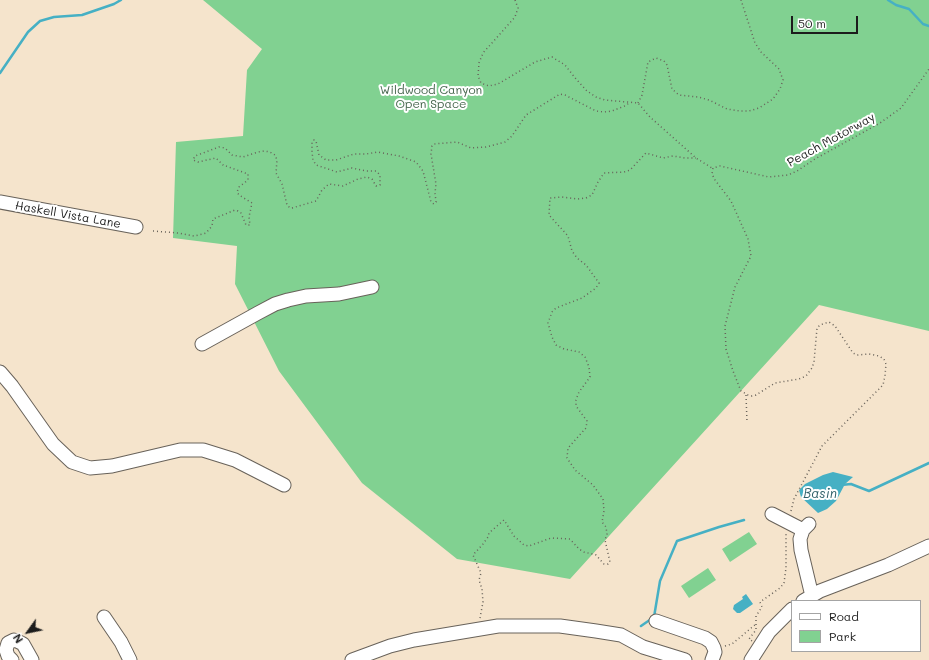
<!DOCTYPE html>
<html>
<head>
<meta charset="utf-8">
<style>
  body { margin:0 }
  #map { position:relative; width:929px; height:660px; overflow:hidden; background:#f5e4cc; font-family:Mali,sans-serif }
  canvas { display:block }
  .legend { position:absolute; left:791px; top:600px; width:130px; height:52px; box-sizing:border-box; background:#fff; border:1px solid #a4a4a4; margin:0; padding:5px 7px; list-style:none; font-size:12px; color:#1c1c1c }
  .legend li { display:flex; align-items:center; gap:8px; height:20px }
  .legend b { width:20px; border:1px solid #a4a4a4 }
  .north { position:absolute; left:8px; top:612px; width:40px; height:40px; -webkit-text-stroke:3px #fff; paint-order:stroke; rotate:237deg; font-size:11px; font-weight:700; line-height:16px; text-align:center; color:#1c1c1c }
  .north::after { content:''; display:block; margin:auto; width:14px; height:18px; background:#1c1c1c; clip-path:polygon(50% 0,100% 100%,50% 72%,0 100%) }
  .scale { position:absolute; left:791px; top:16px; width:67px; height:18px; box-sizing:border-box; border:2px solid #1c1c1c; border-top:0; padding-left:5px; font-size:12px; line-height:14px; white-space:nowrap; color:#1c1c1c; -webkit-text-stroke:3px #fff; paint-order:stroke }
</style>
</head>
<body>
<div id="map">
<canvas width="929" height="660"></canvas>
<ul class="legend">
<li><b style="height:5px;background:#fff"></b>Road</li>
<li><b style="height:11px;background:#81d191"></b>Park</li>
</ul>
<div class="north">N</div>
<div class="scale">50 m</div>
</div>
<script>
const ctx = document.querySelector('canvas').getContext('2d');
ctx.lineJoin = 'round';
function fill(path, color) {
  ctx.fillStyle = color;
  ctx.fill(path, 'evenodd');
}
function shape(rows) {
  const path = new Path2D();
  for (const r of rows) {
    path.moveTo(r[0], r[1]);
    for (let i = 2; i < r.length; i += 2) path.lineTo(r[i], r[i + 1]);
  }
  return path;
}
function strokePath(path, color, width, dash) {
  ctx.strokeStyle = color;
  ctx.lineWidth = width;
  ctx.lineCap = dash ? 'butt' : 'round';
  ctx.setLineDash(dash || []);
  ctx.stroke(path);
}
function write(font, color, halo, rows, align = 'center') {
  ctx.font = font + ' Mali,sans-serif';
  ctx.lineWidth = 4;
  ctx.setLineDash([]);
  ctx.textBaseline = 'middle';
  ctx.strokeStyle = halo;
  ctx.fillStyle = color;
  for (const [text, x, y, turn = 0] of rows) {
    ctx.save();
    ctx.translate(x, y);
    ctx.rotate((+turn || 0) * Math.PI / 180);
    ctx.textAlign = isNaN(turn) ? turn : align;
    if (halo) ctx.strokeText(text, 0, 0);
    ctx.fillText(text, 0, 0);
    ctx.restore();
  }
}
const green = shape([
  [203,0,929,0,929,331,819,305,570,579,457,559,362,483,279,371,235,284,237,246,173,238,176,142,243,136,247,70,262,49],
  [749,532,757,544,730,562,722,549],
  [708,568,716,580,689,598,681,586]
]);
const water = shape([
  [833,472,853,477,845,484,836,501,827,509,818,513,801,497,799,490,805,484,823,475],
  [746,594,753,604,740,613,737,613,733,609,734,605,743,599,742,597]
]);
const stream = shape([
  [888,0,896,5,909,9,923,24,929,26],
  [0,73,28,32,40,21,54,17,82,15,114,4,121,0],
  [841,485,851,484,869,491,929,463],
  [641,626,654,617,660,581,677,541,719,527,744,520]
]);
const path = shape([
  [515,0,518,8,515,17,483,53,479,63,478,76,481,83,489,86,498,84,535,62,552,57,565,65,576,79,587,91,596,97,605,100,638,103,650,117,696,158,712,168],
  [638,103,642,95,648,62,656,58,664,61,667,65,672,89,679,95,698,97,709,100,727,109,740,111,749,111,759,108,773,99,780,89,783,80,779,69,761,52,755,43,741,0],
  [153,231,178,233,194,236,203,234,206,233,212,226,213,219,235,210,238,211,241,213,246,225,250,225,249,217,252,203,239,195,237,192,239,187,248,180,248,174,226,166,224,166,216,158,198,162,193,160,195,156,219,147,225,148,232,155,243,157,258,152,264,151,270,152,275,155,277,160,276,173,282,184,287,205,290,208,292,208,316,201,322,190,329,184,343,186,358,179,367,177,372,179,376,186,380,185,380,175,376,171,366,171,352,168,337,172,316,165,313,160,312,152,312,142,314,140,316,141,319,155,326,160,336,160,354,154,366,154,378,152,399,156,416,162,423,171,431,202,434,204,436,202,435,193,436,184,431,154,432,146,434,144,457,142,471,148,486,147,505,142,512,136,526,115,560,94,565,95,596,111,604,112,612,111,627,105,629,102],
  [746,395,747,422],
  [791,511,794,499,822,446,883,385,885,376,886,364,884,359,879,356,869,354,857,355,853,353,835,326,829,322,820,325,817,328,814,362,812,368,806,376,799,379,775,383,756,395,752,396,748,395,741,391,733,371,726,349,725,326,735,287,751,256,748,239,731,201,715,180,712,174,713,168,720,166,769,177,788,175,797,171,815,159,880,123,901,108,929,69],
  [480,618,483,602,482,589,479,580,481,573,473,555,483,544,488,537,489,533,504,520,514,536,524,545,529,546,551,538,570,539,579,549,584,552,596,555,604,564,608,564,610,562,605,540,607,534,606,527,602,522,604,511,603,499,593,485,575,470,567,458,568,448,586,428,587,421,576,406,576,400,579,392,590,377,589,367,585,357,579,352,564,349,556,345,552,337,548,323,552,312,556,308,582,298,596,288,599,283,586,265,577,258,572,251,568,236,549,215,550,198,562,197,578,199,586,198,592,195,598,182,604,173,624,172,630,170,646,153,663,158,673,156,685,158,696,158],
  [752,641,749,639,756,630,756,616,762,607,760,602,780,588,784,583,786,568,786,532],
  [725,646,732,644,756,624]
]);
const minor = shape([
  [0,202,136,227],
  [202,344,258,313,275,304,288,300,306,296,339,294,372,287],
  [0,372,12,386,53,444,72,462,90,468,112,466,180,450,203,450,235,460,284,485],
  [772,514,803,530],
  [809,524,803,530,800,539,801,550,812,596],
  [803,601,820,591,888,565,929,546],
  [104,617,121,642,130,660],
  [656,621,705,638,711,642,714,648,715,652,712,660],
  [12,660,8,656,6,650,8,643,14,640,17,641,23,644,32,660],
  [352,660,390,646,414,640,498,626,560,626,596,631,621,635,643,647,685,660],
  [751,660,769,632,792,609]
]);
const parkNames = [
  ["Wildwood Canyon",431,90],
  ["Open Space",431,104]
];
const streetNames = [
  ["Peach Motorway",831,140,-29],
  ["Haskell Vista Lane",68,215,10]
];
const waterNames = [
  ["Basin",820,494]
];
fill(green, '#81d191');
fill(water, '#46b0c4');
strokePath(stream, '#46b0c4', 2.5);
strokePath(minor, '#68625a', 15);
strokePath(path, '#68625a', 1.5, [1, 3]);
strokePath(minor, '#fff', 13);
write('12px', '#44644b', '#fff', parkNames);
write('12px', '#1c1c1c', '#fff', streetNames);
write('italic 13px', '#2f5f68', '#fff', waterNames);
</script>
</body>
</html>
